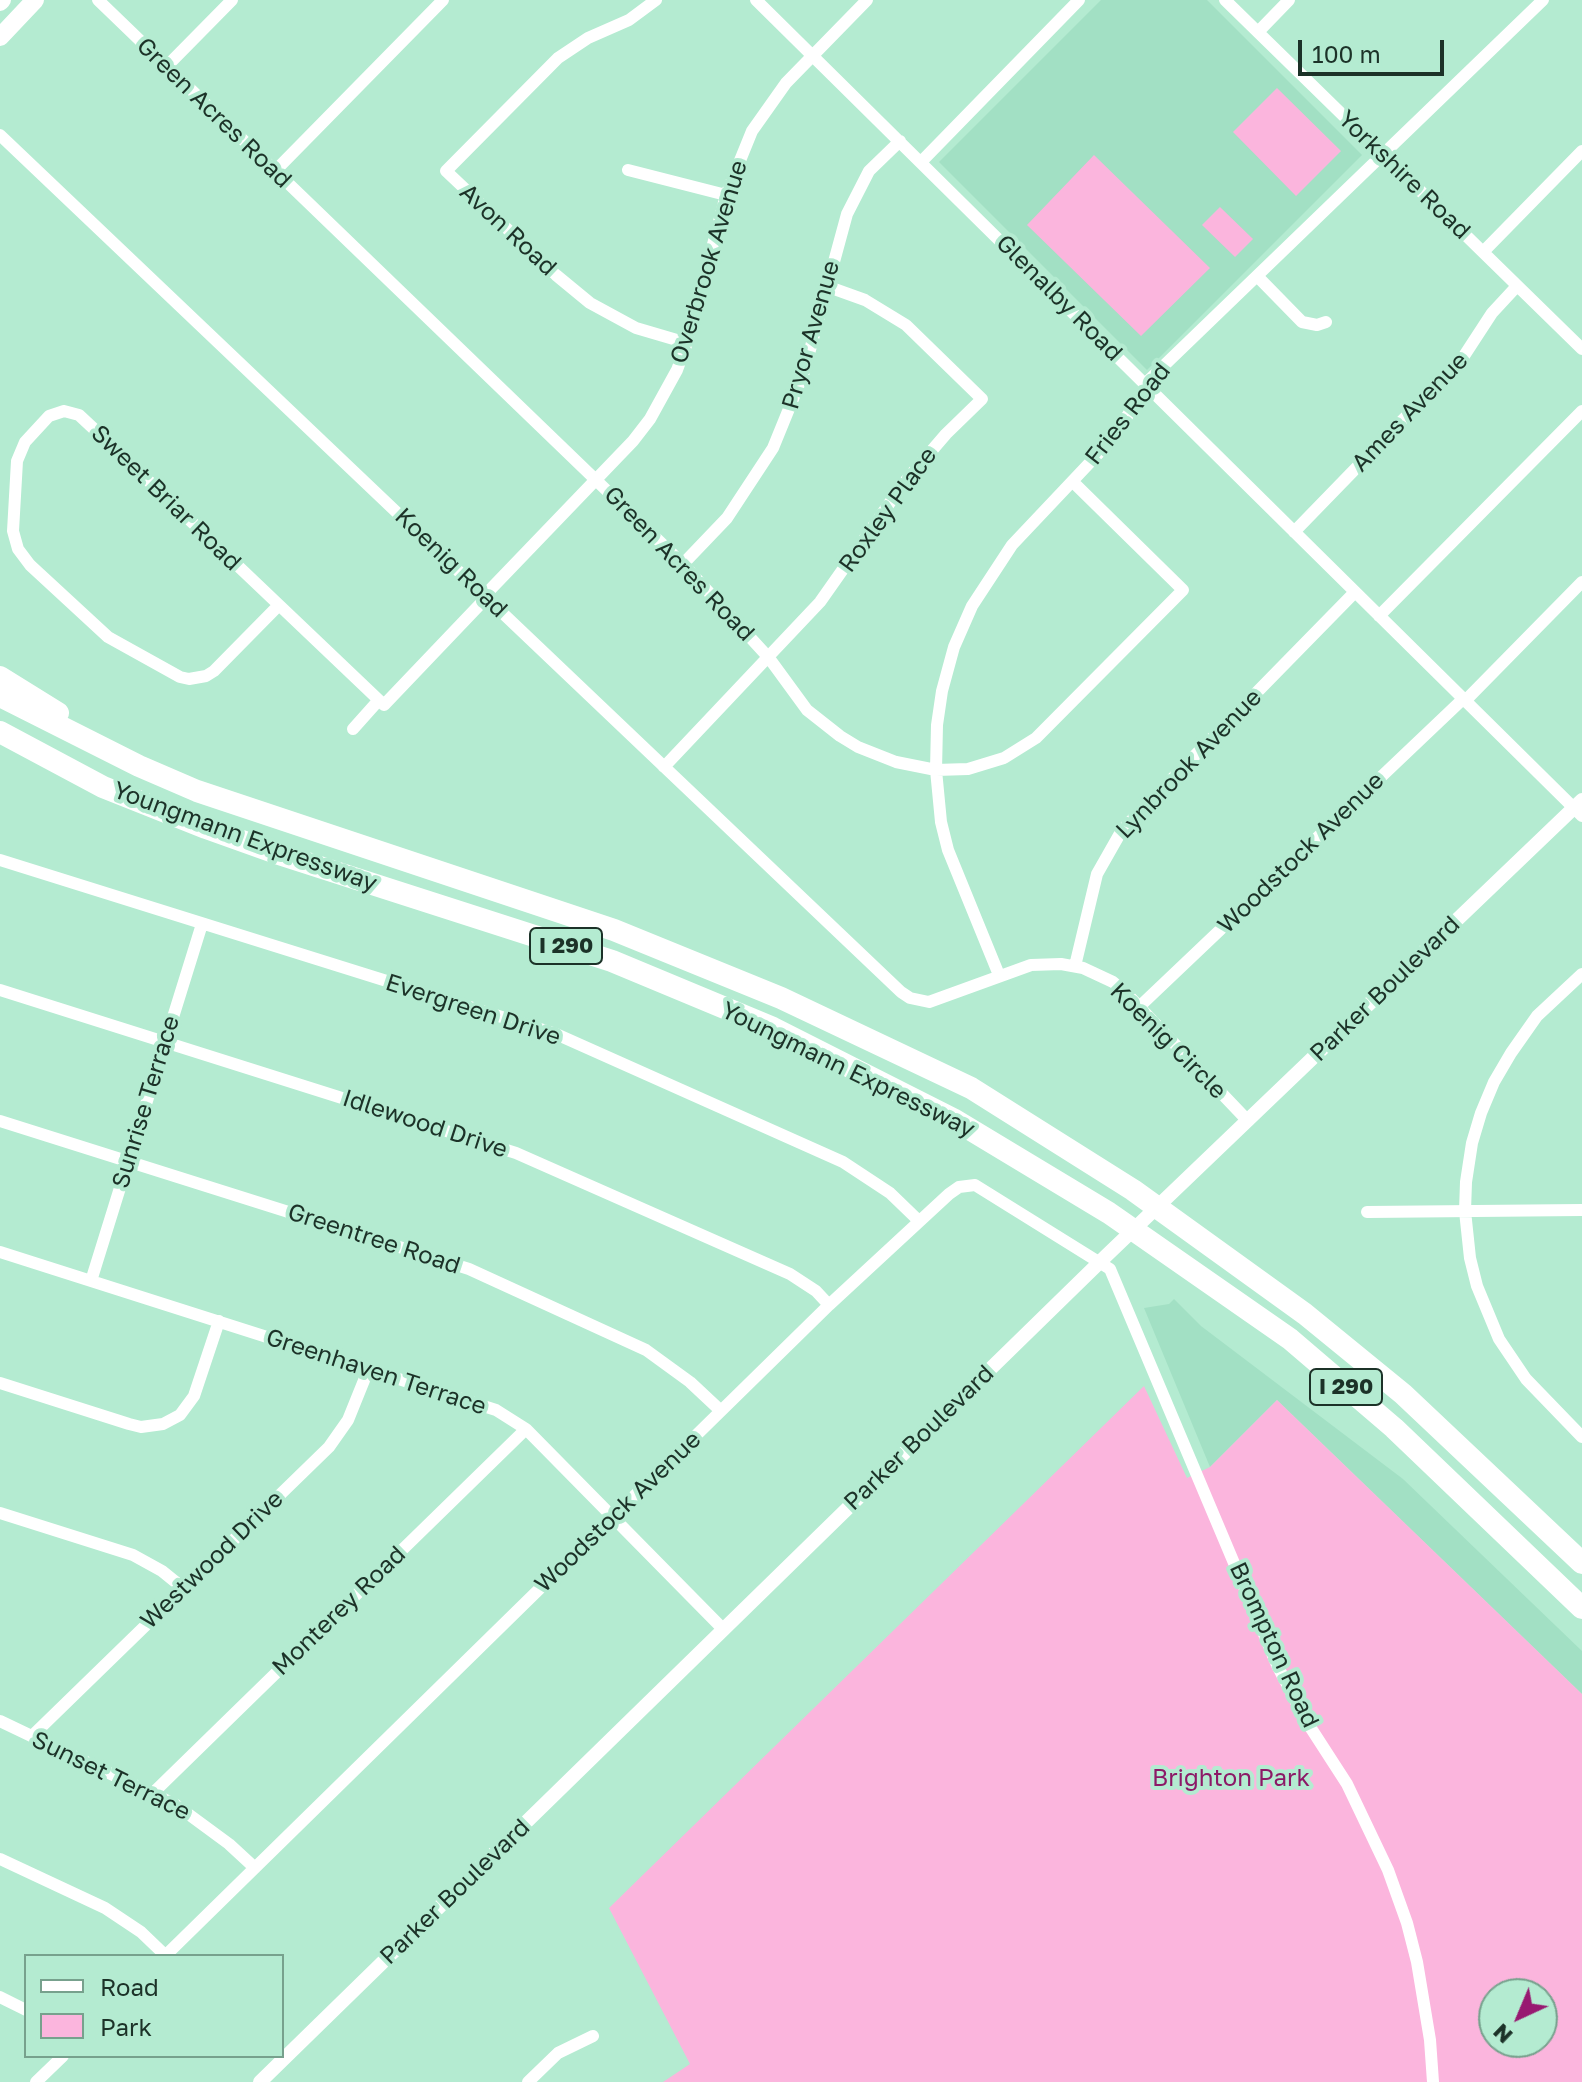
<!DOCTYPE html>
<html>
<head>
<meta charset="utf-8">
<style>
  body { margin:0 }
  #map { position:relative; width:1582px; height:2082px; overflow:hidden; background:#b4ebd1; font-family:"Golos Text",sans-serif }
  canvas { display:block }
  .legend { position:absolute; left:24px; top:1954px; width:260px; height:104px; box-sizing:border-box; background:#b4ebd1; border:2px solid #77a18d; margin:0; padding:10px 14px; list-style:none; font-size:24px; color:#1c3228 }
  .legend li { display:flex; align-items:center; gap:16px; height:40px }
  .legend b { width:40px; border:2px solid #77a18d }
  .north { position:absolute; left:1478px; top:1978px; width:80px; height:80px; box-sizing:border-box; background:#b4ebd1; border:2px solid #77a18d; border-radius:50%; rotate:224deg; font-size:22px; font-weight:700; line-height:32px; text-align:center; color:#1c3228 }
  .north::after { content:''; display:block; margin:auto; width:28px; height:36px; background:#981971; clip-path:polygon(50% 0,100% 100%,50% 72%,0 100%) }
  .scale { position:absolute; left:1298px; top:40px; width:146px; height:36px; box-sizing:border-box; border:4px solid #1c3228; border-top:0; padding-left:10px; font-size:24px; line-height:28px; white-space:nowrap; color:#1c3228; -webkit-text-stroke:6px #b4ebd1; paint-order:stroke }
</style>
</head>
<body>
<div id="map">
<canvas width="1582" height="2082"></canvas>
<ul class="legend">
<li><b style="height:10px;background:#fff"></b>Road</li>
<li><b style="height:22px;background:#fbb5dd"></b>Park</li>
</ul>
<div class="north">N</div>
<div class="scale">100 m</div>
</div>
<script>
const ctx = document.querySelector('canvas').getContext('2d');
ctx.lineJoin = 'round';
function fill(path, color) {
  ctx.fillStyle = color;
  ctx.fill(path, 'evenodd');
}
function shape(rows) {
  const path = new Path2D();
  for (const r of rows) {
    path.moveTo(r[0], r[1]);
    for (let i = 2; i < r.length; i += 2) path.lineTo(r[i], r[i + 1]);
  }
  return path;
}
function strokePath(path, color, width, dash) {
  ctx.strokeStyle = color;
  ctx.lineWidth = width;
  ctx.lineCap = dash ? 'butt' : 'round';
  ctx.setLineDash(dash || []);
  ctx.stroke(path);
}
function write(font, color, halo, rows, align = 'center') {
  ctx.font = font + ' "Golos Text",sans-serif';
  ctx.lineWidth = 8;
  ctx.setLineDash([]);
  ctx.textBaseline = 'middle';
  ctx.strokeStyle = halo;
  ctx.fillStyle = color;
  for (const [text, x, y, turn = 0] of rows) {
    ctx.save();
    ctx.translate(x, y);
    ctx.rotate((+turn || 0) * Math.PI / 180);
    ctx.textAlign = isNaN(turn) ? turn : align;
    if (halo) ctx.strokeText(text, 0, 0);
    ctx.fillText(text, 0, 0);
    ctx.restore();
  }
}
const built = shape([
  [1101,0,1207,0,1362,155,1147,370,939,162],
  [1174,1299,1201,1326,1403,1479,1582,1651,1582,1694,1277,1400,1210,1467,1144,1308,1169,1304]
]);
const green = shape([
  [1277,88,1341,151,1296,196,1233,132],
  [1094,155,1210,268,1141,336,1027,225],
  [1220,207,1253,239,1235,257,1202,225],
  [1144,1386,1187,1478,1210,1467,1277,1400,1582,1694,1582,2082,663,2082,690,2064,609,1908],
  [1494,1994,1542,1994,1542,2042,1494,2042]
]);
const minor = shape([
  [98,0,683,564,769,658,807,710,840,736,858,747,896,762,936,770,968,769,1004,758,1036,738,1183,590,1073,482],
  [656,0,629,20,588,38,558,58,446,171,556,275,590,303,636,328,687,343],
  [756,0,1582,816],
  [1225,0,1582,349],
  [1258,32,1289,0],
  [166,67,232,0],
  [0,135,901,992,910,998,929,1002,1031,965,1061,964,1083,968,1113,982,1127,994,1248,1121],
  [921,162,1079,0],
  [628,170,726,195],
  [274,172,443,0],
  [1483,252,1582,151],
  [1257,276,1302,322,1317,325,1326,322],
  [64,411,79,415,94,429,279,605,214,671,206,676,189,679,180,677,108,637,30,565,18,549,13,531,17,461,25,442,49,416,64,411],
  [1294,532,1462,359,1492,313,1517,286],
  [683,564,727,518,773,448,804,372,847,214,869,171,900,141],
  [485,595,633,441,650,419,677,370,687,343,726,195,752,131,786,83,867,0],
  [279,605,384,705,487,597],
  [1379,616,1582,411],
  [1465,701,1582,582],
  [353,729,378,701],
  [664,767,820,602,903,484,946,434,982,399,906,325,865,300,826,286],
  [0,860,556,1034,843,1162,890,1193,919,1221],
  [1075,966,1097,874,1122,830,1355,592],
  [1582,974,1537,1016,1511,1053,1494,1082,1481,1113,1472,1143,1466,1182,1465,1211,1470,1258,1477,1286,1499,1339,1526,1379,1582,1437],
  [999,975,948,850,941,822,936,770,937,725,942,691,954,647,972,606,1012,545,1115,436,1150,379,1543,0],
  [0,990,516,1153,790,1274,816,1291,829,1305],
  [1139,1007,1463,699],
  [0,1121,469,1269,646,1350,690,1382,721,1411],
  [1367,1212,1582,1210],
  [0,1252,496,1410,526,1429,723,1629],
  [91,1281,202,924],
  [0,1383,129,1424,141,1427,163,1424,180,1415,194,1396,219,1321],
  [0,1513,133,1555,162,1571,183,1588],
  [0,1721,176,1805,229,1844,255,1868],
  [32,1736,329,1447,348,1420,369,1368],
  [153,1793,526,1429],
  [0,1859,105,1908,141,1932,166,1956],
  [165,1956,829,1305,949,1194,959,1187,975,1185,1110,1269,1277,1665,1305,1719,1347,1784,1388,1870,1407,1923,1417,1962,1430,2040,1433,2082],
  [0,1997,26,2010],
  [36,2082,63,2056],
  [528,2082,558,2053,593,2036]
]);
const tertiary = shape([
  [260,2082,1107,1255,1582,800]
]);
const primary = shape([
  [0,2,2,0],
  [0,37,35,0]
]);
const motorway = shape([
  [0,677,58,713],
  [0,696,139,766,197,791,614,930,781,998,971,1088,1133,1190,1305,1314,1403,1394,1582,1563],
  [0,732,103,787,206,828,276,853,612,961,773,1028,953,1119,1109,1213,1290,1339,1394,1428,1582,1608]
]);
const shields = [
  [566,946,72],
  [1346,1387,72]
];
const shieldNames = [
  ["I 290",566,946],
  ["I 290",1346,1387]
];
const streetNames = [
  ["Green Acres Road",214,113,44],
  ["Yorkshire Road",1404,175,44],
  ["Avon Road",508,230,43],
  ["Overbrook Avenue",709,262,-73],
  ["Glenalby Road",1059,298,45],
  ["Pryor Avenue",811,335,-74],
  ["Ames Avenue",1410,412,-46],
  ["Fries Road",1128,414,-52],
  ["Sweet Briar Road",166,498,44],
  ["Roxley Place",888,510,-54],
  ["Koenig Road",451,563,44],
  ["Green Acres Road",679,564,46],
  ["Lynbrook Avenue",1189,764,-46],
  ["Youngmann Expressway",245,837,20],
  ["Woodstock Avenue",1301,853,-44],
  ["Parker Boulevard",1385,989,-44],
  ["Evergreen Drive",473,1010,18],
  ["Koenig Circle",1168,1041,45],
  ["Youngmann Expressway",848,1070,26],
  ["Sunrise Terrace",146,1102,-73],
  ["Idlewood Drive",425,1124,18],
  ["Greentree Road",374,1239,18],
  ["Greenhaven Terrace",376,1372,18],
  ["Parker Boulevard",919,1438,-44],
  ["Woodstock Avenue",618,1512,-44],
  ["Westwood Drive",212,1560,-44],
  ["Monterey Road",339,1611,-44],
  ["Brompton Road",1274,1645,65],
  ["Sunset Terrace",111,1776,26],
  ["Parker Boulevard",455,1892,-44]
];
const parkNames = [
  ["Brighton Park",1231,1778]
];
fill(built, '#a2e0c4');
fill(green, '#fbb5dd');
strokePath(minor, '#fff', 12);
strokePath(tertiary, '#fff', 14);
strokePath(primary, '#fff', 18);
strokePath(motorway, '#fff', 22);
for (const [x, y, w] of shields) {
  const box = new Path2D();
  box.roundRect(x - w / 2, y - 18, w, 36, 6);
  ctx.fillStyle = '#b4ebd1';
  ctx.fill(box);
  strokePath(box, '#1c3228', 2);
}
write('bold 22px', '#1c3228', null, shieldNames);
write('24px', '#1c3228', '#b4ebd1', streetNames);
write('24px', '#8c1967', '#b4ebd1', parkNames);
</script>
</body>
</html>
